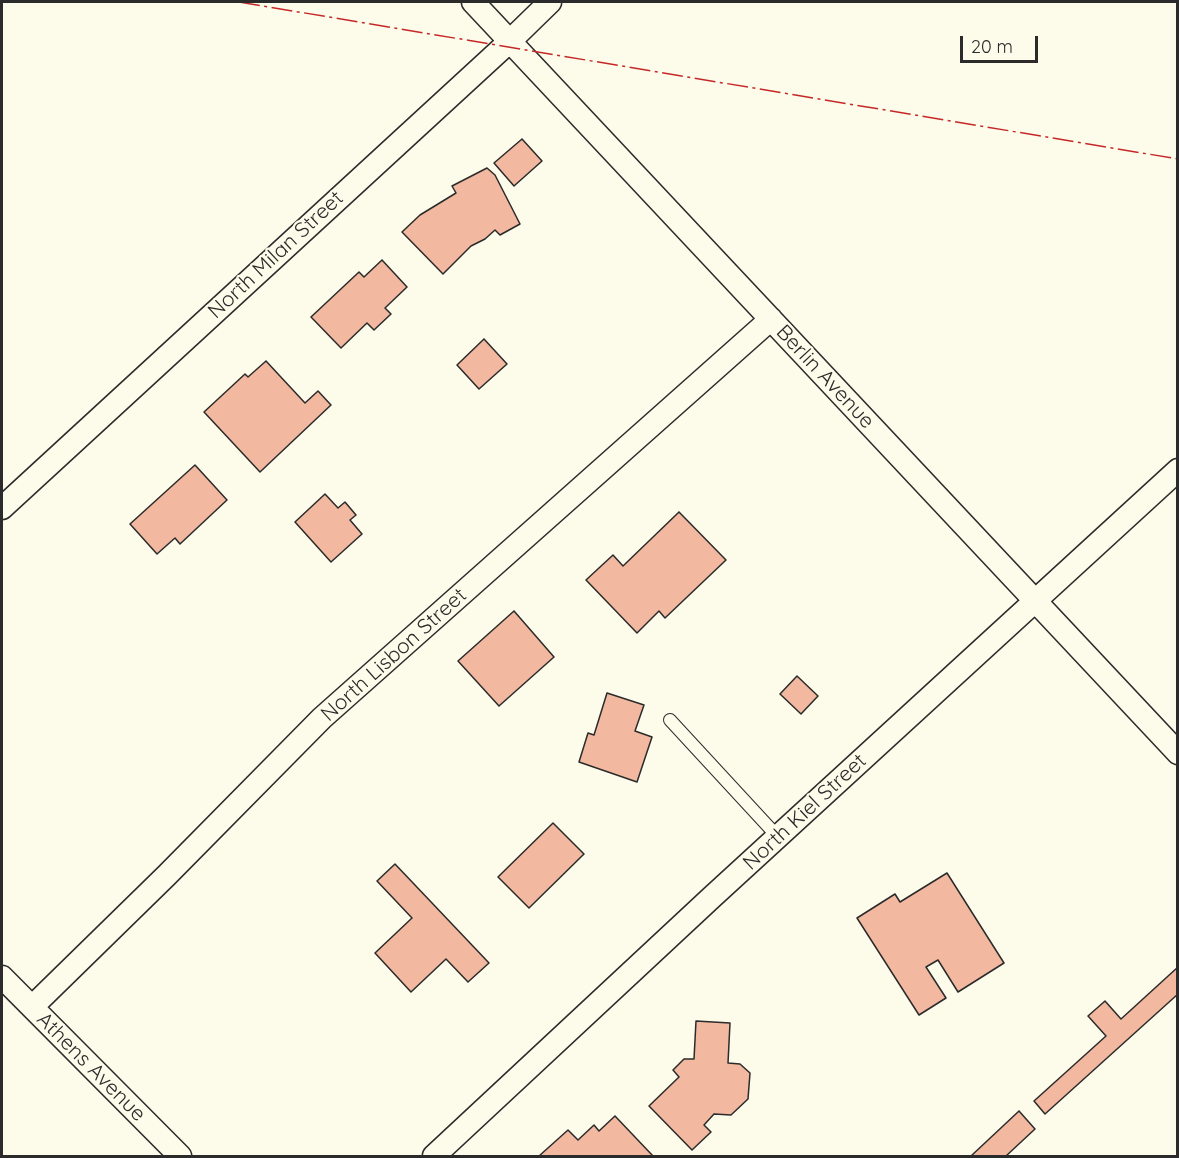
<!DOCTYPE html>
<html>
<head>
<meta charset="utf-8">
<style>
  body { margin:0 }
  #map { position:relative; width:1179px; height:1158px; overflow:hidden; background:#fdfbea; font-family:Quicksand,sans-serif }
  canvas { display:block }
  .frame { position:absolute; inset:0; border:3px solid #2b2b2b; pointer-events:none }
  .scale { position:absolute; left:960px; top:36px; width:78px; height:27px; box-sizing:border-box; border:3px solid #2b2b2b; border-top:0; padding-left:8px; font-size:18px; line-height:21px; white-space:nowrap; color:#2b2b2b; -webkit-text-stroke:4px #fdfbea; paint-order:stroke }
</style>
</head>
<body>
<div id="map">
<canvas width="1179" height="1158"></canvas>
<div class="frame"></div>
<div class="scale">20 m</div>
</div>
<script>
const ctx = document.querySelector('canvas').getContext('2d');
ctx.lineJoin = 'round';
function fill(path, color) {
  ctx.fillStyle = color;
  ctx.fill(path, 'evenodd');
}
function shape(rows) {
  const path = new Path2D();
  for (const r of rows) {
    path.moveTo(r[0], r[1]);
    for (let i = 2; i < r.length; i += 2) path.lineTo(r[i], r[i + 1]);
  }
  return path;
}
function strokePath(path, color, width, dash) {
  ctx.strokeStyle = color;
  ctx.lineWidth = width;
  ctx.lineCap = dash ? 'butt' : 'round';
  ctx.setLineDash(dash || []);
  ctx.stroke(path);
}
function write(font, color, halo, rows, align = 'center') {
  ctx.font = font + ' Quicksand,sans-serif';
  ctx.lineWidth = 4.5;
  ctx.setLineDash([]);
  ctx.textBaseline = 'middle';
  ctx.strokeStyle = halo;
  ctx.fillStyle = color;
  for (const [text, x, y, turn = 0] of rows) {
    ctx.save();
    ctx.translate(x, y);
    ctx.rotate((+turn || 0) * Math.PI / 180);
    ctx.textAlign = isNaN(turn) ? turn : align;
    if (halo) ctx.strokeText(text, 0, 0);
    ctx.fillText(text, 0, 0);
    ctx.restore();
  }
}
const building = shape([
  [522,139,542,161,514,186,494,163,522,139],
  [487,168,495,175,520,224,500,235,495,230,485,239,471,246,443,274,402,232,420,215,456,193,452,186,487,168],
  [382,260,407,287,385,308,391,314,374,330,367,323,341,348,311,317,359,272,364,277,382,260],
  [484,339,507,364,479,389,457,365,484,339],
  [266,361,305,403,318,391,331,405,260,472,204,412,245,374,248,377,266,361],
  [195,465,227,500,180,544,175,538,157,554,130,524,195,465],
  [325,494,338,508,345,502,356,515,350,520,362,534,331,562,295,522,325,494],
  [679,512,726,560,665,618,659,611,637,633,586,580,613,555,623,566,679,512],
  [514,611,554,657,499,706,458,661,514,611],
  [797,676,818,696,801,714,780,694,797,676],
  [607,693,644,705,635,731,652,737,637,782,579,762,588,733,594,735,607,693],
  [553,823,584,854,529,908,498,877,553,823],
  [395,864,489,963,468,982,446,959,411,992,375,953,412,918,377,881,395,864],
  [947,873,1004,963,958,992,938,960,926,967,946,998,919,1015,857,918,895,894,900,902,947,873],
  [1178,967,1178,994,1045,1114,1034,1101,1106,1036,1088,1016,1105,1001,1121,1019,1178,967],
  [696,1021,730,1023,728,1063,740,1064,750,1073,748,1099,731,1115,714,1114,704,1125,711,1132,692,1150,649,1106,679,1077,673,1070,684,1059,694,1059,696,1021],
  [1019,1111,1035,1129,1006,1156,971,1156,1019,1111],
  [615,1116,653,1156,539,1156,568,1130,578,1140,594,1125,599,1131,615,1116]
]);
const service = shape([
  [670,720,778,837]
]);
const minor = shape([
  [473,2,1178,753],
  [2,508,510,41,550,2],
  [2,977,180,1156],
  [32,1007,167,875,322,718,771,319],
  [434,1156,712,897,1178,470]
]);
const power = shape([
  [239,2,1178,159]
]);
const streetNames = [
  ["North Milan Street",276,255,-43],
  ["Berlin Avenue",825,377,47],
  ["North Lisbon Street",394,655,-42],
  ["North Kiel Street",805,812,-43],
  ["Athens Avenue",91,1067,45]
];
fill(building, '#f2b8a0');
strokePath(building, '#2b2b2b', 1.5);
strokePath(service, '#2b2b2b', 14);
strokePath(minor, '#2b2b2b', 25);
strokePath(service, '#fdfbea', 12);
strokePath(minor, '#fdfbea', 22);
strokePath(power, '#c62828', 1.5, [21, 4.5, 3, 4.5]);
write('21px', '#2b2b2b', '#fdfbea', streetNames);
</script>
</body>
</html>
